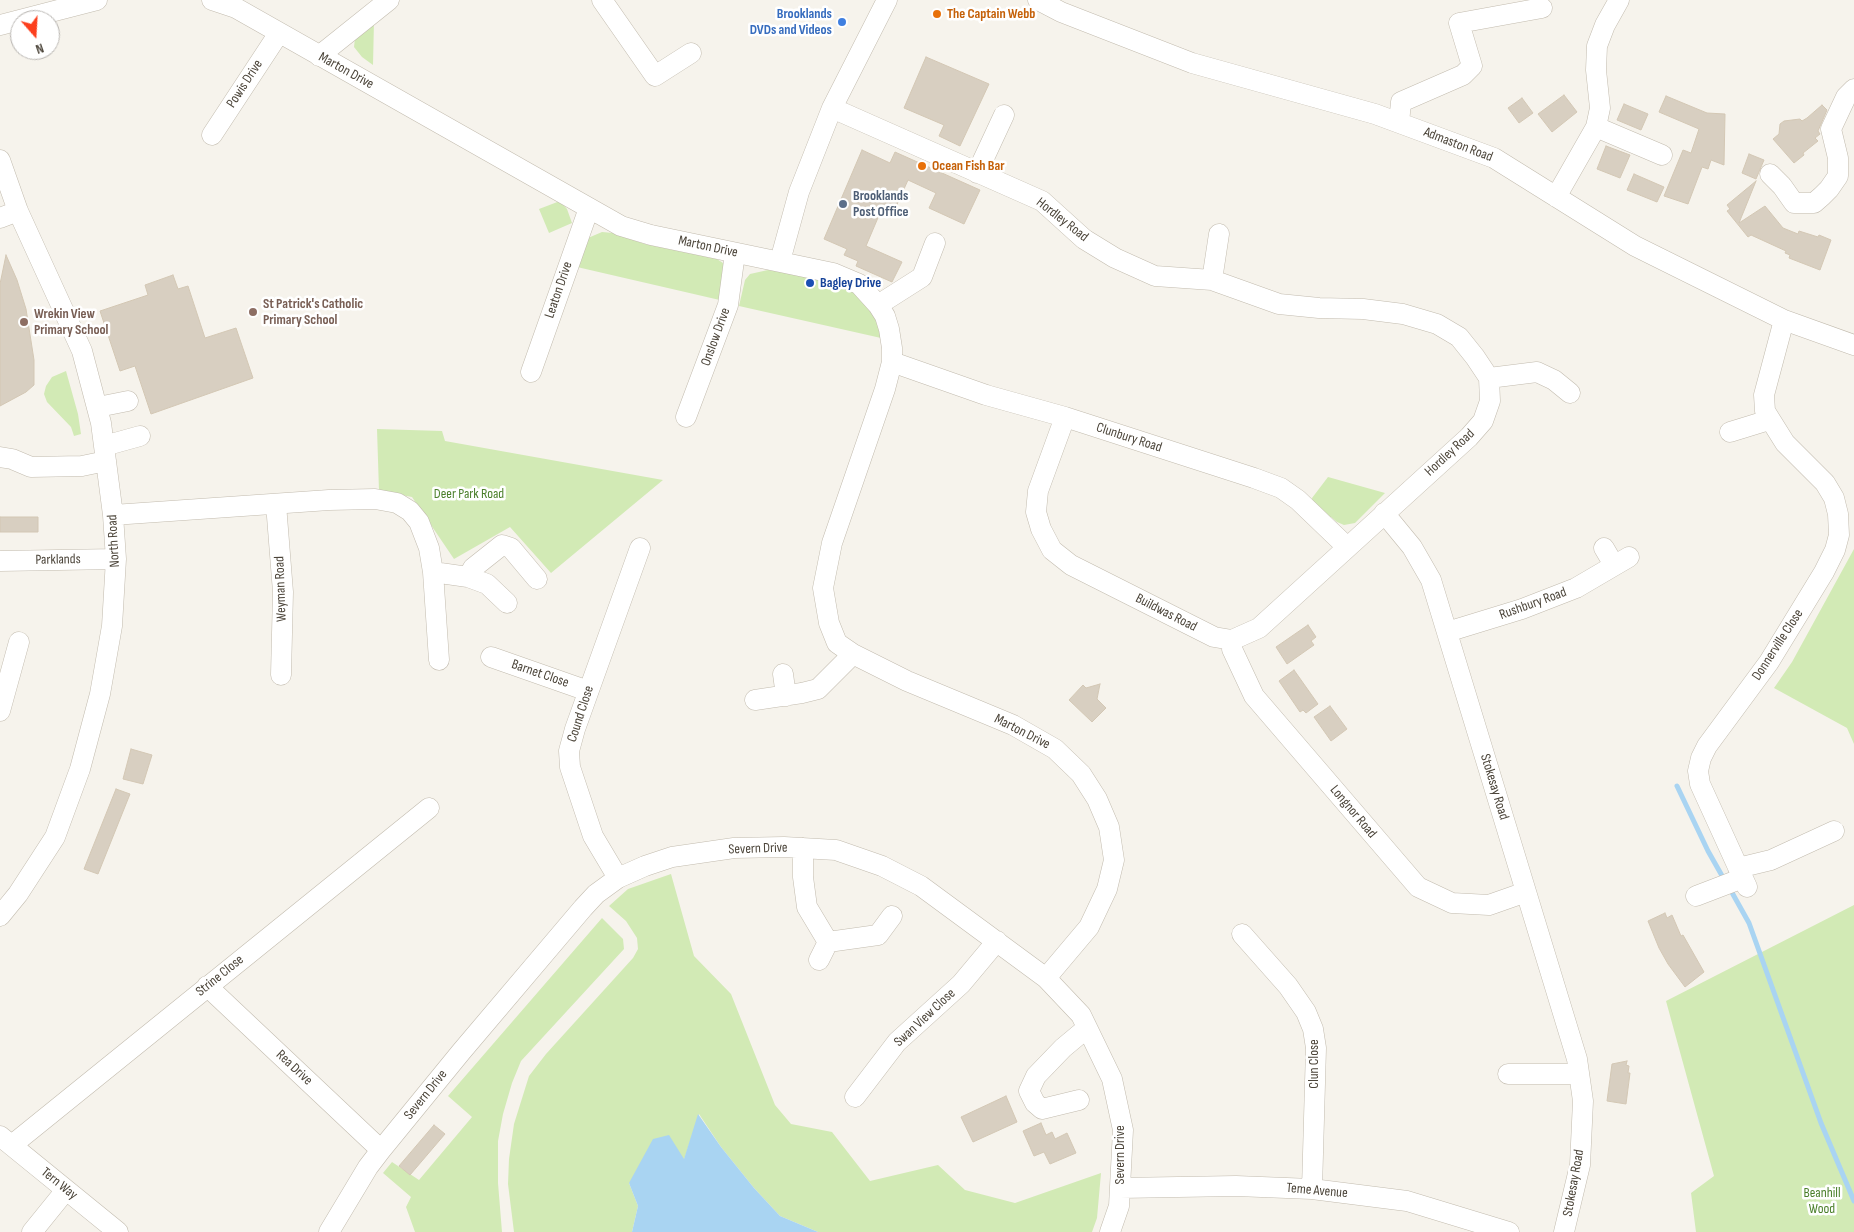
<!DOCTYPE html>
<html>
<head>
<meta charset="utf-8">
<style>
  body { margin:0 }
  #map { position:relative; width:1854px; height:1232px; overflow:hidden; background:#f6f3ec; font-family:"Sofia Sans Condensed",sans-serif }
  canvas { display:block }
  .north { position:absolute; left:10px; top:10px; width:50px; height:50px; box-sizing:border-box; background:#fff; border:1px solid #b7b4b0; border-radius:50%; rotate:161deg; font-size:14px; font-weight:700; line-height:20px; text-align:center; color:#4b4439 }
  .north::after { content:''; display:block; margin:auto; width:18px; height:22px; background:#fc3f1d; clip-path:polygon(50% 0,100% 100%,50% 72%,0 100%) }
</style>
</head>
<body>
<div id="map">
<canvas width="1854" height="1232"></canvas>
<div class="north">N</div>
</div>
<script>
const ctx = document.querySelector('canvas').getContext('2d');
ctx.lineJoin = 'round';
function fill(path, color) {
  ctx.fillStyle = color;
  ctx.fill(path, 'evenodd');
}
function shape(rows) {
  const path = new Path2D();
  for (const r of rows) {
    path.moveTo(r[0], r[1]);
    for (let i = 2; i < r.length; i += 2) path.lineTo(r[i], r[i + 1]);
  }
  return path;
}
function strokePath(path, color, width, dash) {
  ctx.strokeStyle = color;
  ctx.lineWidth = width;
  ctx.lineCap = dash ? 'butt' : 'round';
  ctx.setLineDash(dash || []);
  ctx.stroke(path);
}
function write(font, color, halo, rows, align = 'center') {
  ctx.font = font + ' "Sofia Sans Condensed",sans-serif';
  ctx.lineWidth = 5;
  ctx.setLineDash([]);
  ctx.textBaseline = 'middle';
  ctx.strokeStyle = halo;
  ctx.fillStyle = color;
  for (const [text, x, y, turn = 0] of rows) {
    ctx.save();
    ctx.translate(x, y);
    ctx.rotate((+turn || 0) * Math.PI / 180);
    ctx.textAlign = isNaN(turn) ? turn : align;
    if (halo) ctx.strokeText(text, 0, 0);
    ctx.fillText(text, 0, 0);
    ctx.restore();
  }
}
const green = shape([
  [374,21,373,65,362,57,354,47,355,38],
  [560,201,567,209,572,223,549,233,539,209],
  [602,232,613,233,645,244,717,259,723,263,727,270,724,301,577,267,588,238],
  [768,270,832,279,840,283,861,298,878,322,881,338,739,306,745,280,750,274],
  [66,371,78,414,81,434,74,436,71,427,47,402,44,394,46,386,52,377],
  [377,429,442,431,445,441,663,480,551,573,510,527,454,559,412,497,379,491],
  [1328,477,1385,493,1355,523,1344,525,1337,522,1331,517,1328,519,1313,504,1312,498],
  [1854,549,1854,744,1847,728,1774,688,1792,662],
  [671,874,694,956,731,994,775,1105,791,1124,832,1132,870,1181,938,1165,965,1190,1015,1203,1101,1173,1097,1218,1092,1232,818,1232,780,1216,754,1188,721,1147,699,1114,684,1160,629,1183,638,1206,632,1232,514,1232,508,1184,509,1159,514,1124,529,1076,546,1054,633,958,638,949,637,938,626,921,609,906,628,889],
  [1854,905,1854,1232,1696,1232,1691,1193,1714,1176,1666,1001],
  [602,918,623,939,624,949,521,1061,512,1083,503,1114,498,1141,498,1183,502,1232,415,1232,406,1207,411,1197,383,1173,392,1162,419,1180,472,1117,448,1096]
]);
const water = shape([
  [698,1114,721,1147,754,1188,780,1216,818,1232,632,1232,638,1206,629,1183,653,1139,669,1135,684,1159]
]);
const stream = shape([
  [1677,786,1708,851,1725,881],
  [1730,889,1749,923,1821,1123,1854,1201]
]);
const building = shape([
  [926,57,989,84,960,146,939,136,944,125,904,108,926,57],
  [1564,95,1577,112,1552,132,1538,114,1564,95],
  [1666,96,1707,113,1725,114,1724,165,1711,160,1708,169,1702,167,1688,204,1664,196,1683,150,1691,153,1699,129,1659,112,1666,96],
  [1522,98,1533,113,1519,123,1508,108,1522,98],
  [1624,104,1648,114,1641,130,1617,120,1624,104],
  [1822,105,1827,110,1818,131,1820,134,1815,138,1818,141,1803,153,1804,155,1794,163,1773,139,1779,134,1780,124,1784,121,1800,119,1802,121,1807,118,1822,105],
  [1606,146,1630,155,1620,178,1597,169,1606,146],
  [862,150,890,163,895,152,980,190,964,224,929,208,936,193,908,180,891,218,880,213,866,246,902,262,892,282,856,266,858,261,844,255,847,249,824,239,862,150],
  [1749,154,1764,160,1756,179,1742,173,1749,154],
  [1634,174,1664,187,1657,202,1627,190,1634,174],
  [1756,181,1739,223,1765,206,1783,228,1798,234,1799,231,1818,237,1819,235,1831,240,1820,270,1789,258,1790,255,1785,253,1786,251,1751,235,1748,237,1727,211,1730,209,1727,205,1756,181],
  [6,255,17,280,26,309,34,360,34,385,26,392,0,406,0,284,6,255],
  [173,275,178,289,188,286,205,338,236,328,253,378,151,414,135,366,120,371,100,311,148,295,145,285,173,275],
  [0,517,38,517,38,532,0,532,0,517],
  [1308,625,1316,637,1311,641,1314,645,1287,664,1276,647,1308,625],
  [1294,670,1318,704,1306,713,1303,710,1300,712,1279,681,1294,670],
  [1100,684,1097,699,1106,708,1092,722,1069,700,1083,685,1086,688,1100,684],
  [1330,706,1347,729,1331,741,1314,717,1330,706],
  [131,749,152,755,143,784,123,779,131,749],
  [116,789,130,794,98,874,84,869,116,789],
  [1665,913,1667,918,1672,915,1681,936,1683,935,1704,972,1685,987,1668,964,1659,948,1648,921,1665,913],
  [1627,1061,1626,1065,1629,1066,1628,1073,1630,1073,1626,1104,1607,1101,1612,1064,1627,1061],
  [1006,1096,1017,1122,973,1142,961,1117,1006,1096],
  [1041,1123,1046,1135,1052,1132,1055,1139,1067,1133,1076,1153,1050,1164,1044,1152,1034,1156,1023,1131,1041,1123],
  [434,1125,445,1134,410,1175,399,1166,434,1125]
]);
const minor = shape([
  [212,0,236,8,621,226,651,235,833,273,859,284,878,305,885,316,889,329,892,348,892,362,885,389,832,543,823,588,829,623,837,643,853,654,907,681,1013,725,1055,749,1081,774,1097,799,1109,827,1114,860,1107,889,1089,927,1046,978],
  [602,0,655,76,691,53],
  [1038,0,1061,12,1192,63,1375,114,1494,158,1635,246,1784,320,1854,345],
  [0,25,97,0],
  [319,56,389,0],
  [832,108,1042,201,1084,239,1115,258,1155,276,1212,280,1279,304,1319,308,1363,309,1403,314,1437,324,1459,337,1475,357,1489,378,1490,401,1483,421,1469,437,1259,628,1232,640,1214,637,1071,565,1052,550,1041,529,1036,512,1038,491,1065,417],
  [1399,123,1401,102,1463,75,1472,66,1459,23,1542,8],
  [1596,127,1662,155],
  [212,135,279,33],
  [0,160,18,211,82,351,101,423,113,515,116,559,112,626,100,694,80,769,55,837,18,894,0,916],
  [977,173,1004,115],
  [1770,174,1782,186,1794,203,1814,203,1822,196,1829,189,1838,176,1838,158,1831,129,1846,97,1854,89],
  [1556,197,1596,127,1600,108,1596,70,1597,46,1605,25,1619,0],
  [0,218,18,211],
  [780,261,799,192,832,108,887,0],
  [1212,280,1219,234],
  [878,305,922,277,935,243],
  [892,362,986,395,1065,417,1254,478,1281,488,1298,500,1347,547],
  [531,372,589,208],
  [1489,378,1537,372,1554,380,1570,393],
  [98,407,128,401],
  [686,417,728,305,735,253],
  [1730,432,1769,420],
  [104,446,140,436],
  [0,457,12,459,31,467,82,466,106,461],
  [276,504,283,592,281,675],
  [1384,513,1412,547,1431,580,1577,1059,1583,1101,1580,1165,1564,1232],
  [113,515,329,500,375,499,397,503,410,511,419,522,429,548,433,572,439,660],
  [1604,548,1614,565],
  [0,561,116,559],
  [433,572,468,577,487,584,507,603],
  [468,577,473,568,502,545,511,548,537,579],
  [1447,632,1522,609,1576,588,1629,557],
  [1232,640,1232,649,1254,696,1418,887,1452,903,1489,905,1526,892],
  [491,657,588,691],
  [783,674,786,696],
  [755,700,802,693,818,689,853,654],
  [0,711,19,642],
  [803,848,803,877,807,907,828,942,878,935,892,916],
  [1738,868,1771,860,1834,831],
  [618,878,593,836,570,767,569,751,575,729,640,548],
  [1747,887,1700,784,1698,771,1701,758,1707,746,1769,662,1824,572,1835,550,1839,535,1838,514,1834,498,1825,483,1785,443,1765,411,1764,395,1784,320],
  [1696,896,1743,878],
  [1242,934,1288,986,1306,1012,1313,1029,1316,1048,1312,1189],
  [819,960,828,942],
  [207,986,381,1150],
  [1508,1074,1579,1074],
  [855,1097,897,1042,961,984,997,941],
  [1079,1100,1042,1109,1035,1103,1029,1091,1036,1076,1063,1048,1087,1028],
  [0,1136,118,1232],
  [12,1145,429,808],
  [1120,1188,1236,1186,1312,1189,1407,1201,1509,1232],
  [32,1232,66,1190],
  [329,1232,368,1167,381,1150,461,1052,583,908,596,894,618,878,645,866,672,857,734,848,784,847,836,850,882,866,921,886,1046,978,1081,1015,1112,1079,1123,1130,1119,1206,1110,1232]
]);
const markers = [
  [937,14,5,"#e8710a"],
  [842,22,5,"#3f7fe0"],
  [922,166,5,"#e8710a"],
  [843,204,5,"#5c6f8a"],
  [810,283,5,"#1a4fb4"],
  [253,312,5,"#8d6e63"],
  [24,322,5,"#8d6e63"]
];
const shopNames = [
  ["Brooklands",832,14],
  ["DVDs and Videos",832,30]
];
const foodNames = [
  ["The Captain Webb",947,14],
  ["Ocean Fish Bar",932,166]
];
const streetNames = [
  ["Marton Drive",346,71,29],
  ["Powis Drive",245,84,-57],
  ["Admaston Road",1458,145,21],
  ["Hordley Road",1062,220,38],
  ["Marton Drive",708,247,12],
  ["Leaton Drive",559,290,-71],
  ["Onslow Drive",716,337,-70],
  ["Clunbury Road",1129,438,18],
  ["Hordley Road",1450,453,-43],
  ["North Road",114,541,-93],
  ["Parklands",58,560,-1],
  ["Weyman Road",281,589,-92],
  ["Rushbury Road",1533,604,-20],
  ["Buildwas Road",1166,613,27],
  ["Donnerville Close",1778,645,-57],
  ["Barnet Close",540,674,19],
  ["Cound Close",581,714,-72],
  ["Marton Drive",1022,732,27],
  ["Stokesay Road",1494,787,73],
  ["Longnor Road",1353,812,50],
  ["Severn Drive",758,849,-2],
  ["Strine Close",220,976,-39],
  ["Swan View Close",925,1018,-43],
  ["Clun Close",1314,1064,-90],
  ["Rea Drive",294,1068,43],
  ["Severn Drive",426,1095,-51],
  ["Severn Drive",1120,1155,-90],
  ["Stokesay Road",1574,1183,-80],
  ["Tern Way",59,1184,39],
  ["Teme Avenue",1317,1191,5]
];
const serviceNames = [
  ["Brooklands",853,196],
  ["Post Office",853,212]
];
const transitNames = [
  ["Bagley Drive",820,283]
];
const educationNames = [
  ["St Patrick's Catholic",263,304],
  ["Primary School",263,320],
  ["Wrekin View",34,314],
  ["Primary School",34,330]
];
const parkNames = [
  ["Deer Park Road",469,494],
  ["Beanhill",1822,1193],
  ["Wood",1822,1209]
];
fill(green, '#d2eab5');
fill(water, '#a9d4f2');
strokePath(stream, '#a9d4f2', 5);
fill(building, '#d8cfc1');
strokePath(building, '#d3c7b4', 1);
strokePath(minor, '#c2bbae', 21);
strokePath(minor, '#fff', 20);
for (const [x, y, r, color] of markers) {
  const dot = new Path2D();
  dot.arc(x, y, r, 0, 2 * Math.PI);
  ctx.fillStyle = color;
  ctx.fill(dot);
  strokePath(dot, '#fff', 2);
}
write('bold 14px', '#366cbe', '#fff', shopNames, 'right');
write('bold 14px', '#c56008', '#fff', foodNames, 'left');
write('14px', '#4b4439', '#fff', streetNames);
write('bold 14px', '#4e5e75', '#fff', serviceNames, 'left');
write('bold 14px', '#164399', '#fff', transitNames, 'left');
write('bold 14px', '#785e54', '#fff', educationNames, 'left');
write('14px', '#4a7f2a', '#fff', parkNames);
</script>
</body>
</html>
